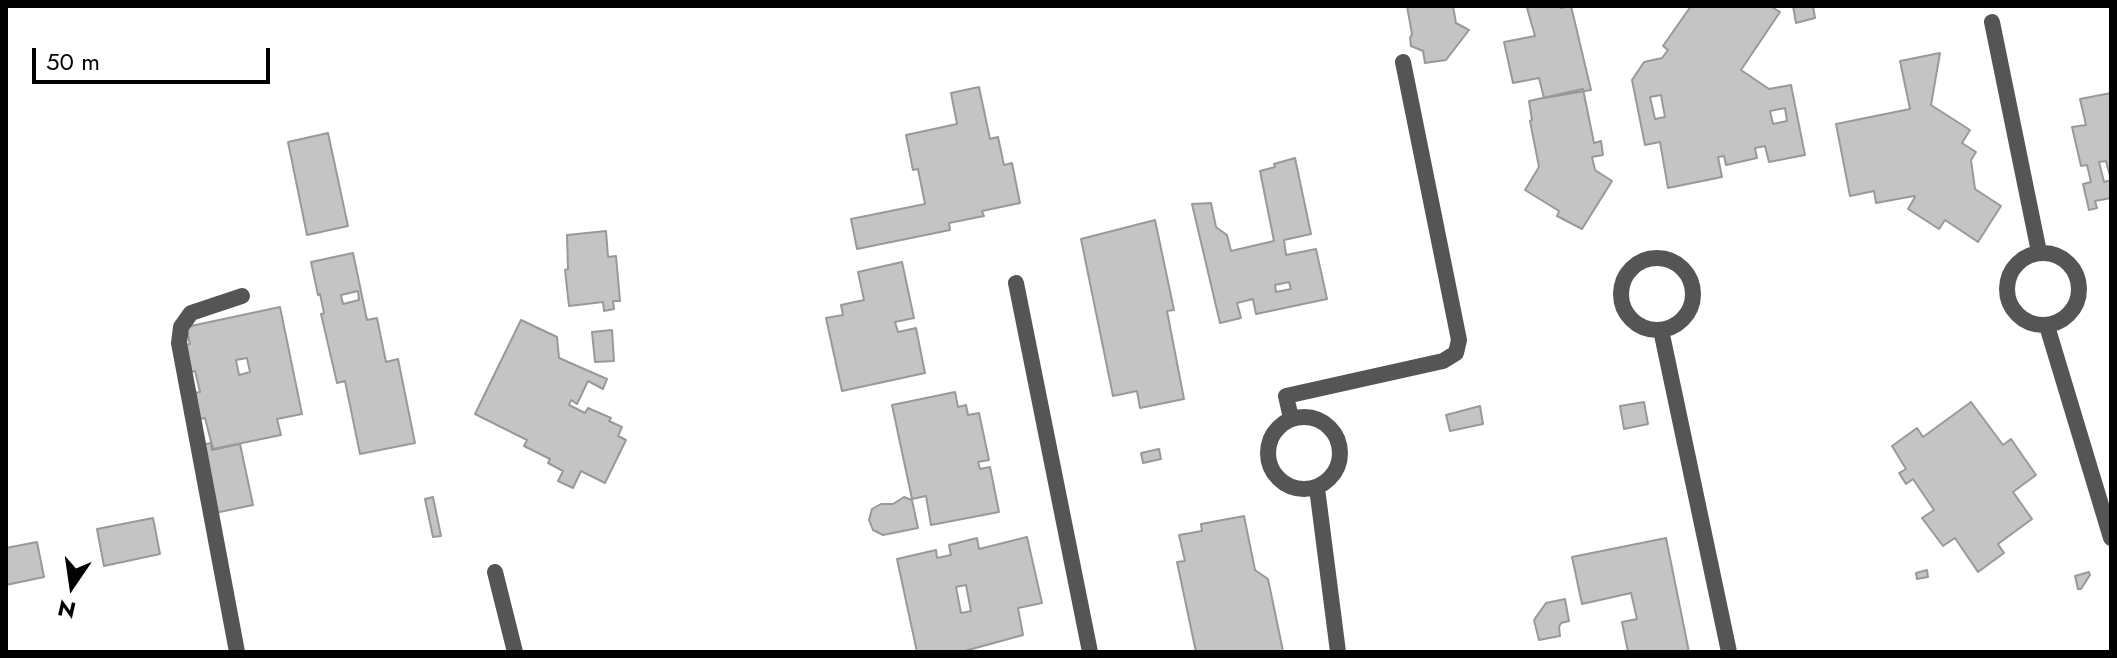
<!DOCTYPE html>
<html>
<head>
<meta charset="utf-8">
<style>
  body { margin:0 }
  #map { position:relative; width:2117px; height:658px; overflow:hidden; background:#fff; font-family:Jost,sans-serif }
  canvas { display:block }
  .frame { position:absolute; inset:0; border:8px solid #000; pointer-events:none }
  .north { position:absolute; left:32px; top:546px; width:80px; height:80px; -webkit-text-stroke:6px #fff; paint-order:stroke; rotate:193deg; font-size:22px; font-weight:700; line-height:32px; text-align:center; color:#000 }
  .north::after { content:''; display:block; margin:auto; width:28px; height:36px; background:#000; clip-path:polygon(50% 0,100% 100%,50% 72%,0 100%) }
  .scale { position:absolute; left:32px; top:48px; width:238px; height:36px; box-sizing:border-box; border:4px solid #000; border-top:0; padding-left:10px; font-size:24px; line-height:28px; white-space:nowrap; color:#000; -webkit-text-stroke:6px #fff; paint-order:stroke }
</style>
</head>
<body>
<div id="map">
<canvas width="2117" height="658"></canvas>
<div class="frame"></div>
<div class="north">N</div>
<div class="scale">50 m</div>
</div>
<script>
const ctx = document.querySelector('canvas').getContext('2d');
ctx.lineJoin = 'round';
function fill(path, color) {
  ctx.fillStyle = color;
  ctx.fill(path, 'evenodd');
}
function shape(rows) {
  const path = new Path2D();
  for (const r of rows) {
    if (r.length === 3) {
      path.moveTo(r[0] + r[2], r[1]);
      path.arc(r[0], r[1], r[2], 0, 2 * Math.PI);
      continue;
    }
    path.moveTo(r[0], r[1]);
    for (let i = 2; i < r.length; i += 2) path.lineTo(r[i], r[i + 1]);
  }
  return path;
}
function strokePath(path, color, width, dash) {
  ctx.strokeStyle = color;
  ctx.lineWidth = width;
  ctx.lineCap = dash ? 'butt' : 'round';
  ctx.setLineDash(dash || []);
  ctx.stroke(path);
}
const building = shape([
  [1407,6,1453,6,1456,23,1469,30,1446,60,1425,63,1423,51,1411,46,1410,38,1412,34,1407,6],
  [1534,6,1561,6,1561,8,1571,6,1591,90,1544,98,1539,78,1513,83,1504,42,1535,36,1527,8,1534,6],
  [1691,6,1770,6,1780,12,1741,70,1769,89,1791,85,1805,155,1769,162,1765,146,1755,148,1757,158,1726,165,1724,156,1718,157,1722,177,1668,188,1660,142,1645,145,1632,80,1644,62,1662,58,1668,50,1663,46,1691,6],
  [1661,95,1665,117,1655,119,1650,97,1661,95],
  [1785,108,1787,121,1773,124,1770,111,1785,108],
  [1793,6,1813,6,1815,18,1796,23,1793,6],
  [1940,53,1931,105,1970,130,1962,143,1976,152,1971,160,1975,189,2001,206,1978,242,1945,220,1939,229,1908,209,1915,197,1914,196,1876,203,1874,191,1850,196,1836,124,1910,109,1900,61,1940,53],
  [979,87,990,139,998,137,1004,165,1012,163,1020,203,982,211,984,216,949,223,950,230,857,249,851,219,925,204,918,169,913,170,906,135,957,124,951,93,979,87],
  [1583,89,1594,143,1601,141,1603,155,1592,157,1595,170,1612,181,1582,229,1557,216,1559,211,1525,190,1539,167,1530,121,1532,120,1529,101,1583,89],
  [2111,93,2111,198,2095,201,2097,208,2089,210,2083,184,2091,182,2087,165,2081,166,2072,127,2086,125,2080,99,2111,93],
  [2106,161,2111,180,2104,182,2099,162,2106,161],
  [328,133,348,226,307,235,288,142,328,133],
  [1295,158,1311,234,1284,240,1286,255,1316,249,1327,299,1256,314,1253,299,1237,303,1241,318,1220,323,1192,204,1211,203,1216,227,1227,235,1231,251,1274,241,1260,171,1275,167,1274,164,1295,158],
  [1289,282,1291,289,1276,292,1275,285,1289,282],
  [1155,220,1174,310,1167,311,1184,399,1140,408,1137,391,1113,396,1081,239,1155,220],
  [606,231,608,257,616,256,620,301,613,301,614,309,604,311,603,302,569,306,565,270,568,269,567,235,606,231],
  [353,253,367,320,377,318,386,362,398,359,415,443,360,454,345,381,337,383,321,314,324,313,320,294,318,295,311,262,353,253],
  [358,291,359,300,343,304,341,295,358,291],
  [902,262,914,318,895,322,898,332,916,328,925,373,842,391,826,318,843,315,841,305,864,300,858,272,902,262],
  [280,307,302,414,277,419,281,435,213,449,205,418,200,419,194,393,200,392,195,371,190,372,185,345,190,344,186,327,280,307],
  [247,358,250,372,239,375,236,360,247,358],
  [521,320,557,337,559,358,607,379,603,389,588,381,577,404,571,400,569,405,585,413,588,408,611,418,609,421,622,427,618,436,626,440,605,483,581,471,573,488,558,481,563,471,548,463,550,459,524,446,527,440,475,414,521,320],
  [612,330,614,361,595,362,592,332,612,330],
  [955,392,958,407,966,405,968,415,979,413,989,460,978,462,980,469,990,467,999,512,931,525,926,496,912,499,892,405,955,392],
  [1644,402,1648,424,1624,429,1620,406,1644,402],
  [1971,402,2003,445,2011,439,2036,475,2013,492,2032,519,1998,544,2004,553,1978,572,1955,538,1943,546,1922,518,1934,510,1913,479,1906,484,1899,473,1906,469,1892,446,1917,428,1923,437,1971,402],
  [1480,406,1483,424,1450,431,1446,415,1480,406],
  [211,443,212,450,240,444,253,505,215,513,201,445,211,443],
  [1159,449,1161,459,1143,463,1141,453,1159,449],
  [433,497,441,536,433,537,425,499,433,497],
  [904,497,912,500,918,528,883,535,873,530,869,520,872,509,881,504,893,504,904,497],
  [1244,516,1255,570,1268,579,1283,651,1196,652,1177,562,1185,561,1179,535,1202,531,1201,524,1244,516],
  [153,518,160,554,104,566,97,529,153,518],
  [1027,537,1042,603,1018,608,1023,635,961,652,917,652,897,559,936,550,937,558,951,555,949,545,977,538,979,549,1027,537],
  [966,585,971,611,961,613,956,587,966,585],
  [1666,538,1689,652,1628,652,1622,622,1637,619,1631,593,1582,604,1572,557,1666,538],
  [37,542,44,577,6,585,6,548,37,542],
  [1927,570,1928,577,1917,579,1916,573,1927,570],
  [2089,572,2090,575,2081,589,2078,589,2075,576,2089,572],
  [1565,599,1569,621,1561,623,1559,627,1560,636,1539,640,1534,620,1546,603,1565,599]
]);
const street = shape([
  [1992,22,2039,252],
  [2043,289,36],
  [1657,294,36],
  [1016,283,1090,652],
  [2047,326,2111,538],
  [1661,330,1729,652],
  [1304,453,36],
  [1291,418,1286,396,1443,361,1456,353,1459,340,1403,62],
  [1317,488,1338,652],
  [495,572,515,652],
  [237,652,179,343,181,327,191,313,242,296]
]);
fill(building, '#c4c4c4');
strokePath(building, '#999', 2);
strokePath(street, '#555', 16);
</script>
</body>
</html>
